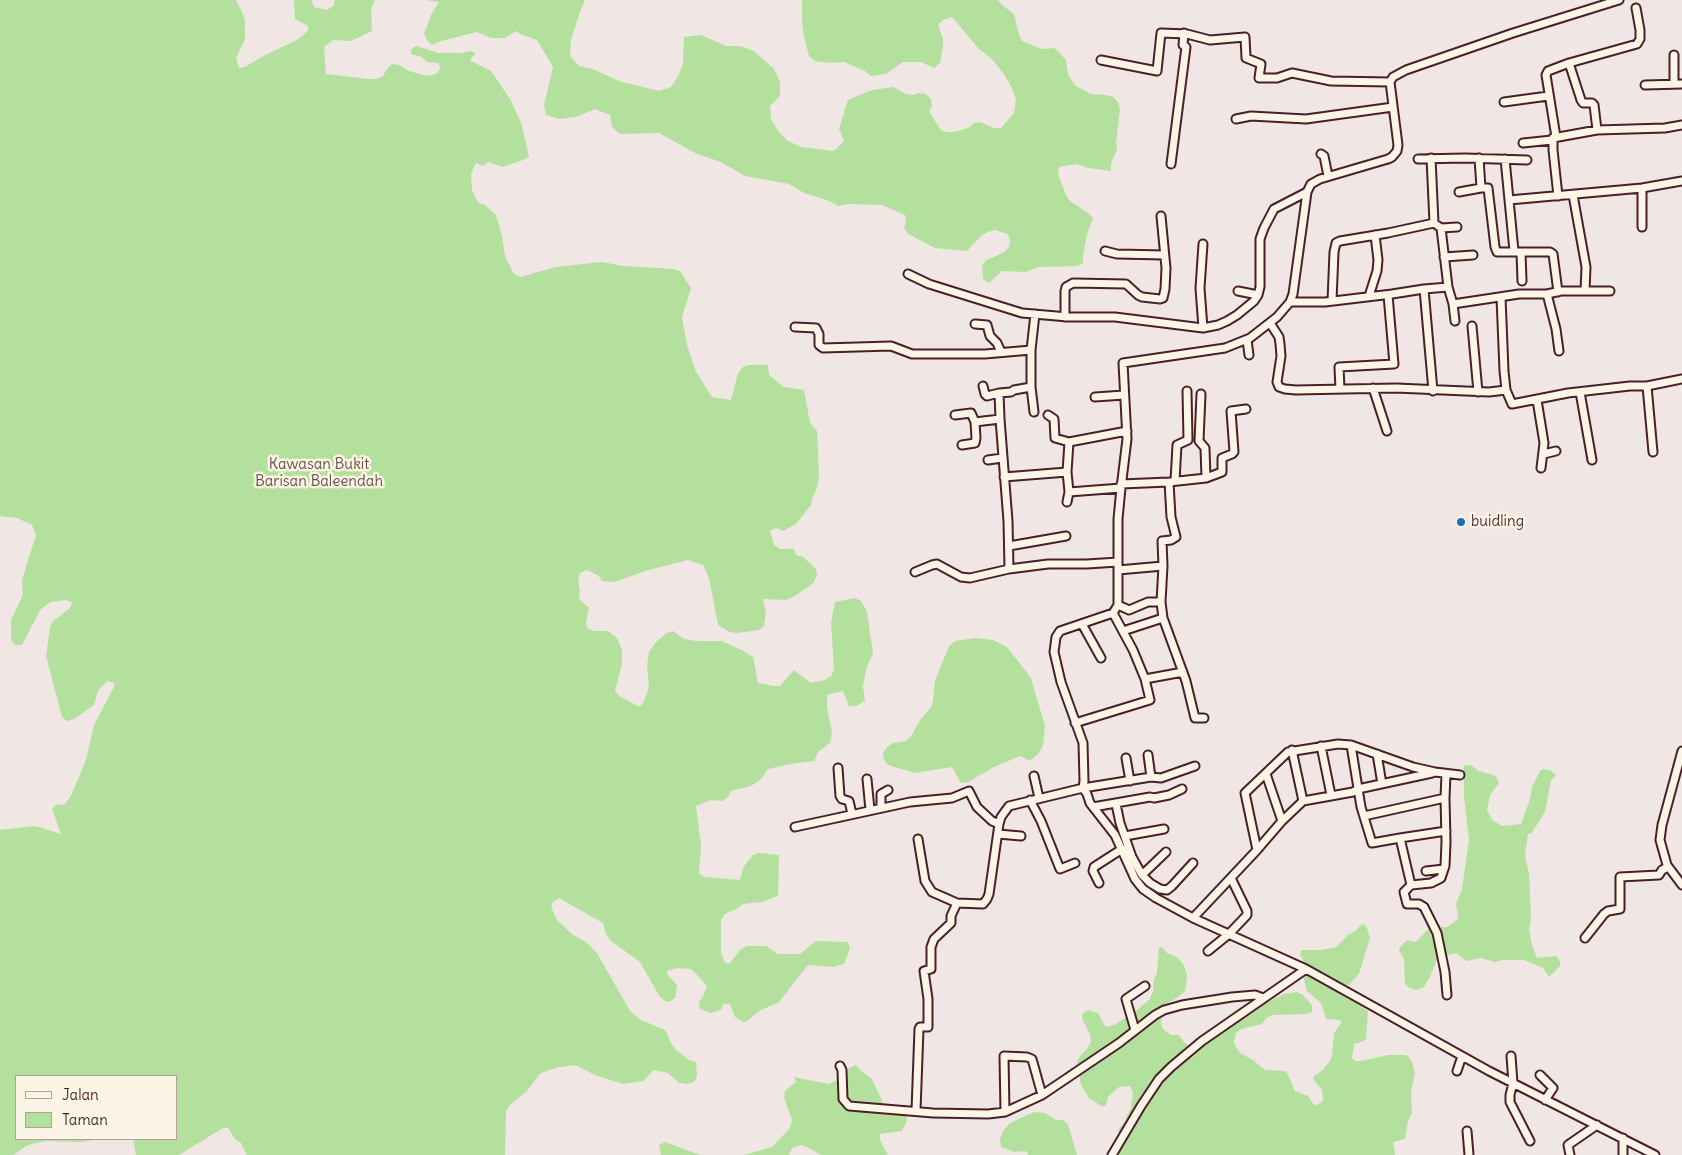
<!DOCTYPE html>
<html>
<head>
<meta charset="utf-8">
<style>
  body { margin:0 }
  #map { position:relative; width:1682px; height:1155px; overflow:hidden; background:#f0e6e3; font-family:Delius,sans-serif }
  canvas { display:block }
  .legend { position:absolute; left:15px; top:1075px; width:162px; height:65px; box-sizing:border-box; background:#fcf5e5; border:1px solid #b59f9b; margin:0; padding:6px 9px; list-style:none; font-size:15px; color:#4a1f2b }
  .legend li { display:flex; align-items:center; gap:10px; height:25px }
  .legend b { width:25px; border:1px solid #b59f9b }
</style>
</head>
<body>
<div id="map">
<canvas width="1682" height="1155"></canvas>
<ul class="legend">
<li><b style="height:6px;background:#fcf5e5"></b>Jalan</li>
<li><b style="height:14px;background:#b4e09e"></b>Taman</li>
</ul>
</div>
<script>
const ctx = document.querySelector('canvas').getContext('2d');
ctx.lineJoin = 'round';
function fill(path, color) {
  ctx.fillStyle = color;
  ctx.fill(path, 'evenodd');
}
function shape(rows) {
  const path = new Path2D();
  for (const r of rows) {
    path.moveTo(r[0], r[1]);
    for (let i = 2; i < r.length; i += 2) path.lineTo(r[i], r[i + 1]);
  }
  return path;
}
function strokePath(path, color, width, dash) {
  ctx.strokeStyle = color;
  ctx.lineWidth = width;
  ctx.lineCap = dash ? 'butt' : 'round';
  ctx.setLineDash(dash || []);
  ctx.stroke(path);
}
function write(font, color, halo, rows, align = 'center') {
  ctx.font = font + ' Delius,sans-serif';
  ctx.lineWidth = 5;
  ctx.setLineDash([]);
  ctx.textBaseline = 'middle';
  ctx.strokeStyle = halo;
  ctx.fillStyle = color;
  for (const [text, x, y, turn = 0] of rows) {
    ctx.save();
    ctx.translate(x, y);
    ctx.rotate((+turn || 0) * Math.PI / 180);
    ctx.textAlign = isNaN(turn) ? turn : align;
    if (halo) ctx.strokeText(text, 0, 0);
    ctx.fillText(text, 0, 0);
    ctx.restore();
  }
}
const green = shape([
  [0,0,236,0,242,12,245,21,245,39,236,58,239,68,245,67,265,55,297,40,308,31,308,26,295,19,294,0,311,0,314,7,327,10,333,6,335,0,375,0,371,8,372,31,351,41,333,40,324,47,326,74,369,79,376,79,383,76,387,69,392,64,399,65,409,71,427,76,436,74,441,68,438,63,427,62,422,57,411,54,411,50,414,47,417,46,438,53,461,53,471,51,476,54,471,58,471,61,491,71,510,99,521,122,529,157,523,160,502,167,489,162,483,166,476,163,473,169,471,175,472,190,475,197,479,203,485,205,496,215,502,236,505,256,514,274,521,277,555,267,602,262,623,266,673,269,680,271,691,288,682,317,687,345,696,372,712,397,731,400,738,373,743,367,749,365,768,365,769,375,784,387,804,390,810,423,817,431,819,478,816,491,812,498,811,505,796,524,783,531,776,528,770,531,774,545,780,549,794,549,796,555,803,557,816,569,817,575,814,582,808,587,793,597,786,600,763,599,766,613,764,626,759,630,737,633,730,632,718,625,709,578,703,565,688,560,645,571,615,582,602,581,598,575,586,570,580,573,578,580,580,592,579,599,589,608,586,622,587,628,594,631,608,631,617,638,622,650,622,664,615,691,619,696,640,707,644,701,649,688,647,666,649,652,657,641,667,633,673,631,684,639,697,641,721,641,740,649,753,657,758,683,774,686,780,686,794,670,811,683,825,680,831,676,834,670,831,623,835,602,855,598,861,601,867,611,873,654,867,666,863,686,865,701,856,706,849,706,843,691,827,695,827,708,832,733,830,743,818,752,814,761,790,764,768,769,760,780,751,786,731,791,728,797,722,801,711,800,696,806,701,846,699,873,704,877,740,880,744,866,753,855,759,853,779,855,778,896,762,902,743,904,738,908,725,914,721,920,721,952,724,961,729,964,740,950,747,946,766,946,778,954,800,954,816,941,848,942,850,948,844,964,833,967,808,965,779,1002,759,1011,746,1022,742,1021,735,1017,730,1004,723,1004,721,1010,711,1013,700,1009,699,1002,703,996,707,986,702,980,691,969,677,968,667,971,667,974,677,985,675,998,669,1002,665,1001,660,997,640,962,611,941,606,934,603,923,559,898,553,902,551,907,557,920,573,935,586,942,597,953,630,1011,641,1020,665,1030,671,1043,675,1049,689,1060,696,1062,697,1076,694,1082,687,1084,679,1083,668,1073,654,1070,643,1081,623,1084,595,1075,575,1065,560,1067,546,1071,540,1074,527,1091,510,1105,506,1111,505,1155,247,1155,241,1143,235,1139,228,1128,223,1128,179,1155,136,1155,133,1139,176,1139,176,1076,16,1076,16,1139,99,1139,81,1142,45,1141,28,1145,13,1155,0,1155,0,830,35,826,61,834,52,809,57,804,64,805,71,796,86,760,94,725,113,689,115,683,107,681,98,691,94,705,74,719,67,721,62,717,46,656,50,628,53,621,70,608,72,602,66,600,51,602,41,609,22,645,15,645,11,640,11,620,23,595,22,580,36,535,32,525,17,518,0,516],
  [427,0,585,0,580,12,571,40,570,56,579,66,593,69,619,81,659,91,671,87,679,75,683,63,684,37,701,35,726,46,740,46,754,51,774,69,780,82,780,96,770,106,771,119,778,131,788,141,801,147,834,151,844,141,839,129,848,100,872,90,893,87,906,94,913,95,919,93,926,94,931,99,932,106,929,112,941,130,947,132,954,132,968,128,974,123,980,122,994,128,1001,128,1014,113,1016,100,1012,88,1004,74,991,58,979,49,952,17,943,20,938,25,943,39,943,47,940,63,934,68,921,62,903,62,886,74,871,76,865,71,844,62,829,63,815,61,809,56,804,37,802,22,802,0,998,0,1002,5,1014,14,1019,35,1022,41,1041,49,1055,48,1066,60,1068,75,1076,86,1091,94,1106,95,1113,97,1118,102,1120,109,1116,143,1117,150,1111,163,1111,171,1089,168,1076,164,1059,167,1058,174,1066,195,1070,201,1088,213,1093,218,1087,234,1083,256,1083,263,1077,266,1039,267,1026,272,1002,271,989,283,983,279,982,266,986,260,992,258,1004,252,1009,247,1010,241,1008,234,995,230,988,232,982,235,967,251,935,248,908,234,904,228,906,222,905,215,882,205,848,204,838,206,830,201,804,193,789,184,745,176,721,162,697,154,659,133,620,134,612,127,610,115,595,109,576,117,559,119,546,115,544,105,553,67,537,40,520,34,516,31,504,38,491,38,477,32,441,41,432,45,427,40,424,34,431,15,439,2],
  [975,638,993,640,1007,647,1031,678,1045,726,1043,746,1038,754,1030,761,1020,756,994,767,968,782,961,783,952,767,915,773,888,765,884,760,883,753,887,747,893,743,906,741,911,736,921,719,931,707,933,701,935,681,949,646,955,641],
  [1471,765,1479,771,1496,776,1499,783,1490,795,1487,810,1492,820,1502,826,1521,824,1530,799,1532,787,1540,771,1542,769,1550,770,1556,775,1551,780,1545,812,1531,834,1528,834,1525,855,1529,874,1531,917,1529,930,1532,945,1537,958,1556,956,1560,961,1560,966,1549,977,1543,968,1524,960,1502,960,1495,962,1481,958,1466,961,1456,953,1438,957,1429,979,1423,988,1416,990,1410,988,1405,984,1404,959,1399,950,1400,947,1407,940,1414,942,1417,941,1429,928,1447,927,1458,919,1456,904,1462,889,1469,840,1464,797,1464,766],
  [1364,924,1367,928,1370,938,1359,974,1349,985,1345,985,1342,995,1347,999,1354,1001,1368,1012,1366,1039,1364,1041,1354,1044,1352,1058,1355,1061,1361,1061,1388,1055,1405,1055,1408,1056,1412,1062,1415,1074,1411,1092,1412,1113,1408,1121,1405,1139,1393,1142,1395,1155,1118,1155,1121,1147,1118,1130,1124,1123,1131,1107,1133,1093,1130,1086,1119,1087,1108,1097,1106,1105,1103,1107,1089,1098,1081,1085,1077,1062,1080,1056,1087,1049,1091,1042,1090,1034,1083,1021,1082,1014,1088,1010,1098,1013,1105,1026,1108,1027,1116,1024,1137,1010,1150,999,1153,992,1154,979,1157,973,1159,948,1162,947,1167,953,1177,957,1184,965,1187,976,1185,991,1177,998,1163,1005,1161,1023,1162,1027,1164,1030,1171,1035,1179,1035,1183,1041,1195,1051,1244,1014,1284,994,1297,992,1303,995,1312,1005,1312,1012,1306,1014,1272,1015,1266,1018,1262,1024,1241,1029,1236,1033,1234,1041,1236,1047,1240,1053,1253,1060,1265,1070,1286,1071,1295,1091,1308,1096,1313,1104,1316,1105,1322,1102,1323,1099,1322,1090,1313,1079,1314,1076,1323,1070,1330,1061,1332,1055,1334,1033,1342,1022,1339,1020,1326,1019,1321,1003,1307,991,1304,980,1305,963,1300,955,1301,951,1303,950,1321,950,1336,947,1348,935,1354,932,1361,925],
  [856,1065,861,1071,872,1079,883,1103,886,1105,907,1105,907,1121,902,1131,880,1134,880,1140,888,1155,821,1155,807,1147,800,1145,792,1148,789,1155,744,1155,772,1147,790,1128,792,1120,784,1098,785,1091,796,1082,794,1077,828,1084,846,1077,849,1068],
  [1034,1112,1045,1113,1056,1120,1063,1120,1068,1124,1077,1155,1028,1155,1028,1153,1025,1151,1014,1152,1001,1147,1000,1139,1003,1131,1010,1123],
  [665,1142,700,1155,661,1155,659,1145]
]);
const minor = shape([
  [1619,0,1513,33,1406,70,1393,77,1390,82,1398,145,1397,151,1392,157,1388,159,1320,179,1311,184,1307,192,1293,294,1290,302,1277,317,1250,338,1225,348,1123,363,1127,439,1121,488,1118,519,1118,605,1113,613,1060,631,1056,637,1054,652,1061,682,1083,743,1084,781,1083,788,1087,794,1090,803,1115,835,1135,879,1143,889,1156,898,1193,918,1306,969,1489,1071,1655,1155],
  [1674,55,1674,84],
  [1101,60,1157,71,1161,33,1187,34,1210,40,1245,37,1246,58,1261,64,1259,78,1277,78,1292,73,1331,81,1390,82],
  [1645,85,1682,84],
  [1504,102,1548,96],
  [1236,119,1251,116,1306,119,1393,107],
  [1597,130,1594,105,1592,103,1583,103,1581,100,1569,63,1637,44,1640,39,1640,30,1636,8],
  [1556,137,1546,75,1548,71,1569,63],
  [1523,143,1552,140],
  [1321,154,1324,156,1328,176],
  [1431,158,1434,223],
  [1479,158,1481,188],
  [1418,159,1465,158,1527,160],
  [1505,159,1514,251],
  [1171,164,1186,47,1183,45,1184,33],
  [1642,188,1642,227],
  [1459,192,1481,188,1488,188,1495,247,1497,252,1550,252,1553,254,1558,292],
  [1573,195,1586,267,1585,291],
  [1558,196,1553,150,1553,138,1597,130,1665,128,1682,125],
  [1509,200,1642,188,1682,181],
  [1441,228,1448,287,1453,304,1455,321],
  [1105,251,1117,254,1164,255],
  [1521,252,1522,281],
  [1444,257,1473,255],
  [908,274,929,284,1022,313,1068,317,1115,317,1203,328,1218,325,1227,321,1237,315,1254,301,1258,295,1260,287,1260,239,1264,228,1274,209,1307,192],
  [1424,289,1433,391],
  [1238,291,1258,295],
  [1369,296,1377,271,1378,260,1375,235],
  [1501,297,1504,371,1506,390],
  [1332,301,1334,252,1336,243,1340,241,1388,233,1434,223,1441,228,1457,227],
  [1290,302,1325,302,1392,294,1424,289,1448,287],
  [1453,304,1519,294,1547,294],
  [1065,317,1065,291,1066,287,1073,283,1126,284,1138,295,1142,297,1160,299,1163,298,1165,289,1166,268,1161,216],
  [1270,323,1279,337,1280,344,1281,356,1277,382,1279,387,1285,389,1296,390,1396,388,1489,392,1506,390,1512,404,1568,393,1630,386,1647,386,1682,379],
  [975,324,987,325,990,336,997,343,1001,352],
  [1472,326,1478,392],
  [795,327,816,328,819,334,819,345,823,348,891,346,912,354,985,354,1031,350,1035,314],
  [1203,328,1200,288,1203,244],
  [1247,340,1249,355],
  [1031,350,1031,387,1034,412],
  [1559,351,1556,329,1547,294,1561,291,1610,291],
  [983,386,985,394,987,396,999,393,1011,392,1014,390,1031,387],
  [1647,386,1653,452],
  [1373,388,1387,431],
  [1340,389,1339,367,1394,364,1388,295],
  [1580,392,1592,460],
  [999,393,1000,419],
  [1201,394,1199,441,1205,448,1206,478],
  [1095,397,1124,395],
  [1537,400,1544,443,1541,468],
  [955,415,971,413,975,422],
  [1048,415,1054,419,1055,438,1069,442],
  [962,445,975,443,976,438,975,422,1000,419,1008,521,1009,569],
  [1544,454,1556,451],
  [988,460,1002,458],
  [1067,472,1069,442,1127,431],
  [1004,477,1067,472,1069,492,1067,502],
  [1175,481,1177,445,1188,440,1187,391],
  [1121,484,1169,482,1206,478,1222,472,1222,458,1232,454,1234,452,1231,411,1246,409],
  [1069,492,1121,488],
  [1009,546,1066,536],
  [1163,566,1162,541,1171,540,1176,537,1171,517,1169,482],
  [915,572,932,565,937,564,961,577,970,578,1009,569,1048,564,1087,564,1118,562],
  [1161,602,1163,618],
  [1118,605,1129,610,1148,602,1161,602,1163,566,1118,570],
  [1082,624,1101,658],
  [1123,631,1163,618,1186,681,1195,718,1204,718],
  [1145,679,1183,672],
  [1075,723,1150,700,1145,679,1133,650,1113,613],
  [1351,745,1361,807,1372,843,1400,838,1411,885,1431,883,1441,878,1445,866,1446,842,1445,798,1446,774],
  [1321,746,1331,795],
  [1292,750,1303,801],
  [1682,751,1662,825,1660,840,1667,865,1682,885],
  [1377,754,1382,784],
  [1148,755,1151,777],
  [1126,758,1130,781],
  [838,768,840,796,842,799,849,801,852,814],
  [1266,774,1282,821],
  [1034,776,1039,798],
  [867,779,870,810],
  [1030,800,1041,821,1060,869,1075,863],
  [1116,804,1120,823,1132,857,1142,875,1150,883,1160,889,1167,890,1172,886,1193,863],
  [1093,807,1150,797,1154,798,1169,795,1182,789],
  [881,808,881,794,888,790],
  [1364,816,1445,798],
  [795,827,910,802,952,798,969,791,977,807,992,821,999,824],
  [998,834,1021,836],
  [1125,836,1164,829],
  [1400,838,1446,831],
  [918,839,925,881,932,892,957,903,983,904,987,899,989,894,999,824,1001,817,1009,806,1083,788,1151,777,1161,778,1195,766],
  [1257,850,1282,821,1303,801,1353,792,1358,789,1432,773],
  [1426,871,1444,869],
  [1142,875,1166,852],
  [1099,883,1093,871,1094,867,1122,849],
  [1411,885,1404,892,1407,904,1419,904,1424,907,1437,933,1445,972,1447,995],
  [1193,918,1257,850,1245,793,1288,752,1338,744,1351,745,1413,767,1435,772,1460,775],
  [1585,938,1604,914,1608,911,1620,909,1620,877,1659,875,1662,870,1668,867],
  [1208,951,1229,934,1247,915,1247,911,1231,878],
  [1135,1030,1126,999,1145,986],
  [1511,1056,1513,1083,1510,1095,1510,1102,1530,1141],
  [840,1066,842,1070,843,1099,849,1106,933,1113,988,1114,1005,1112,1042,1095,1119,1043,1155,1015,1164,1010,1182,1005,1232,997,1255,995,1263,998],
  [1457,1071,1462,1056],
  [1540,1075,1553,1088,1545,1100],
  [916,1111,919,1029,920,1027,928,1027,928,999,924,971,931,969,931,947,934,939,951,923,951,916,957,903],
  [1005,1112,1004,1056,1027,1057,1032,1059,1042,1095],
  [1467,1131,1469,1155],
  [1623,1138,1623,1155],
  [1112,1155,1141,1106,1159,1079,1171,1067,1202,1041,1306,969],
  [1570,1155,1568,1145,1597,1125]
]);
const markers = [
  [1461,522,5,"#1f6fb2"]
];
const parkNames = [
  ["Kawasan Bukit",319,465],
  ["Barisan Baleendah",319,482]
];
const poiNames = [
  ["buidling",1471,522]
];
fill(green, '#b4e09e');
strokePath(minor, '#4a1f2b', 11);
strokePath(minor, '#fcf5e5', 7);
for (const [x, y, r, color] of markers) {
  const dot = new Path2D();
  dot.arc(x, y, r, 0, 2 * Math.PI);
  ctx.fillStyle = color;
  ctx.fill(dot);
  strokePath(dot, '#fcf5e5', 2);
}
write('15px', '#644f48', '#fcf5e5', parkNames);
write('15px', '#4a1f2b', '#fcf5e5', poiNames, 'left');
</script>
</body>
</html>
